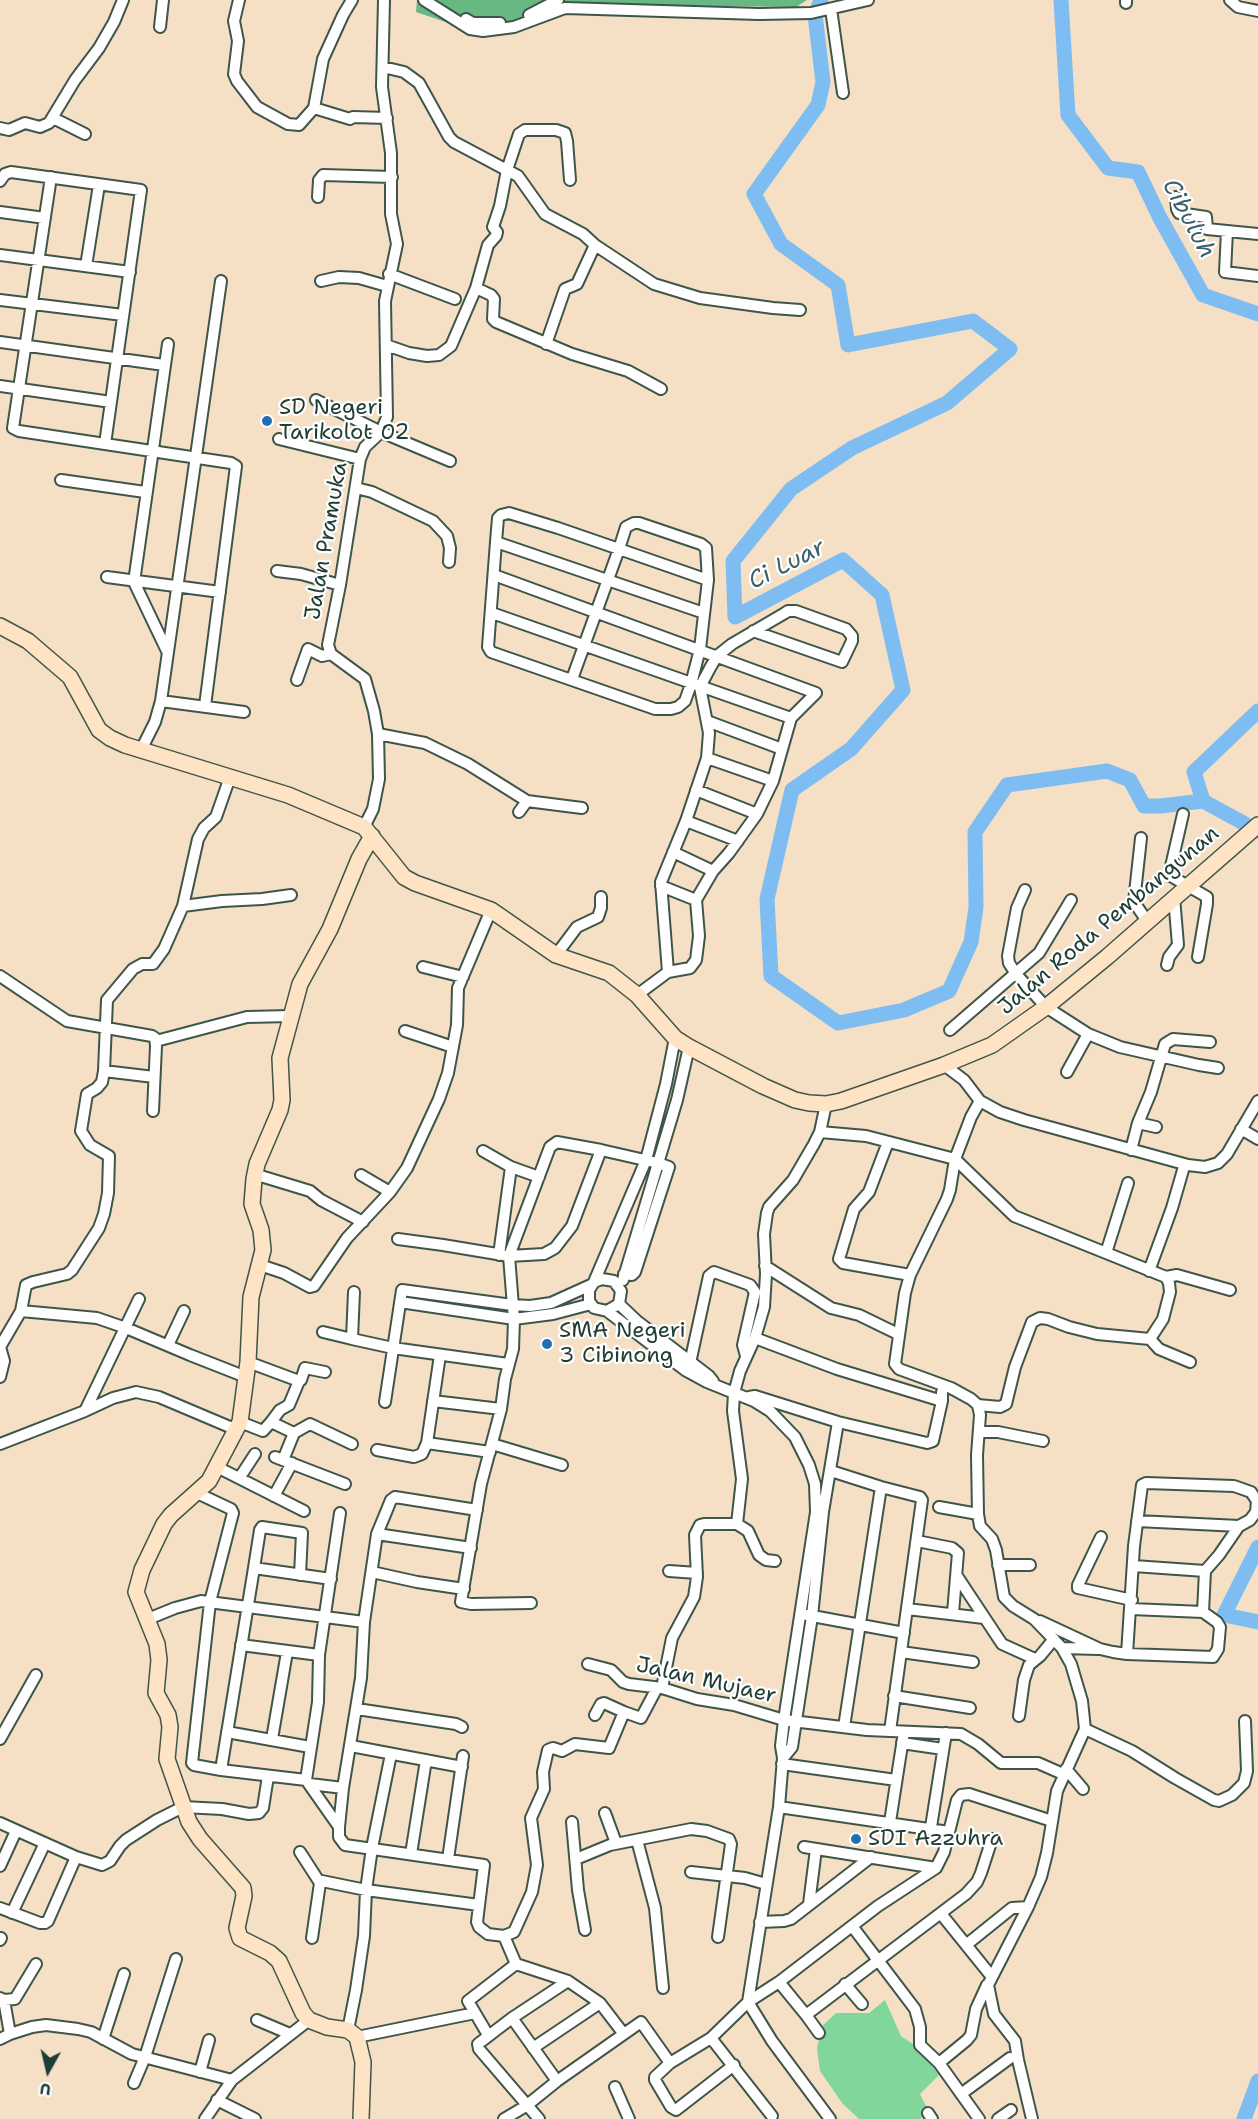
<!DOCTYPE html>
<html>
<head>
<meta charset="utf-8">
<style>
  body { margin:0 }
  #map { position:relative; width:1258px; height:2119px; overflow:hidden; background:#f5dfc5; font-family:"Shantell Sans",sans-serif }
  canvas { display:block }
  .north { position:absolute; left:18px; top:2041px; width:60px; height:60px; -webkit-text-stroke:4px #fff; paint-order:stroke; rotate:188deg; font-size:16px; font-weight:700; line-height:24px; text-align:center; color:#1f3d34 }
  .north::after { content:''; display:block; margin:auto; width:21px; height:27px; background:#1f3d34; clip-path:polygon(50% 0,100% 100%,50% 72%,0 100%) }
</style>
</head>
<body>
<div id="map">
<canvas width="1258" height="2119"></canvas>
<div class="north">U</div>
</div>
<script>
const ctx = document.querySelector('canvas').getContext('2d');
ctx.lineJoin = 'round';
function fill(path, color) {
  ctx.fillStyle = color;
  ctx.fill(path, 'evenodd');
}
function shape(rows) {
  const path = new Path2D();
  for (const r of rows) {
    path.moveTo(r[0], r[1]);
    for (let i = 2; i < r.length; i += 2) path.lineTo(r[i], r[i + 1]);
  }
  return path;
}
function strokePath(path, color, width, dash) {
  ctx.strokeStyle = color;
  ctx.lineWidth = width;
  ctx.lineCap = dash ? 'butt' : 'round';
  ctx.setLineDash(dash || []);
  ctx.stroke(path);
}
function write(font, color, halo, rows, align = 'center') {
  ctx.font = font + ' "Shantell Sans",sans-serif';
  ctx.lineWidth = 4.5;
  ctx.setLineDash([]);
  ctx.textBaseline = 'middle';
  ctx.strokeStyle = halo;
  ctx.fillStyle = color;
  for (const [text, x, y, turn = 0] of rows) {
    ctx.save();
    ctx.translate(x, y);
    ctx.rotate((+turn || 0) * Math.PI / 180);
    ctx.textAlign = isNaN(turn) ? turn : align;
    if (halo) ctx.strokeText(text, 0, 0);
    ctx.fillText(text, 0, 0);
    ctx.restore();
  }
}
const green = shape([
  [885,2000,901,2036,919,2048,939,2075,920,2094,929,2112,920,2119,859,2119,842,2103,820,2071,817,2049,821,2027,836,2013,869,2013]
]);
const forest = shape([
  [417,0,807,0,796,7,572,4,502,34,481,34,416,12]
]);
const river = shape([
  [821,0,815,15,823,82,818,105,754,194,781,244,838,285,848,345,973,321,1010,349,947,403,852,448,791,489,733,561,735,617,843,560,882,595,903,690,851,749,792,790,767,899,771,976,838,1023,904,1010,949,991,971,942,976,907,975,832,1007,785,1107,771,1130,780,1144,806,1161,806,1203,801,1258,831],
  [1061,0,1068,115,1108,168,1138,172,1160,218,1203,295,1258,314],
  [1203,801,1194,772,1258,711],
  [1258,1547,1224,1615,1258,1622],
  [1244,2119,1258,2081]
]);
const street = shape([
  [239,0,234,21,238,41,234,74,237,81,257,107,288,124,299,125,314,108],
  [424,0,470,29,483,31,514,27,565,8,759,14,811,13,868,0],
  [1230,0,1238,7,1258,11],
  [1126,3,1126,0],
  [831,9,843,93],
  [529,15,558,0],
  [466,19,473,23,500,23],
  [160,27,163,0],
  [383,67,404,72,419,83,449,137,454,142,518,176,545,214,583,234,595,245,654,284,700,298,773,308,800,310],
  [314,108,323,59,343,15,352,0],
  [314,108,350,119,353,117,387,118],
  [53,118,85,134],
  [0,128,9,130,25,123,40,127,49,123,75,80,99,48,114,22,123,0],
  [51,177,13,428,19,431,231,463,236,466,205,706],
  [0,181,5,174,11,172,141,190,105,444],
  [318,197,319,180,323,175,392,177],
  [1176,197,1177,209,1179,213,1206,217,1207,229,1258,234],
  [0,212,45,218],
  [1227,231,1225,272,1258,276],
  [0,255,130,272],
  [86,266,99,185],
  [389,274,455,299],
  [321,281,339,277,359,278,387,286],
  [476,288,491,295,494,299,493,319,496,322,572,354,628,371,661,389],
  [0,300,123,315],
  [0,342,164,365],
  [546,344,565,289,577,284,595,245],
  [386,345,409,353,427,356,439,355,451,346,476,288,488,245,496,236,497,232,493,227,500,206,507,170,519,134,525,130,556,130,565,133,567,141,570,180],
  [0,386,111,402],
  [316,400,381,432,450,461],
  [279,439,360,459],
  [61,480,145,492],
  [356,488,372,492,433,521,447,536,450,548,449,562],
  [496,542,704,613],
  [277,571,301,574,340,585],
  [494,575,816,693,791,718,773,781,757,814,729,853,713,871,696,900,699,936,696,960,690,968,668,972],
  [107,577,220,592],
  [492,613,791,718],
  [167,651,134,582,168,344],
  [572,679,619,549,626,527,634,523,639,523,701,544,706,548,708,580,700,649,691,684,685,701,678,707,671,709,655,709,491,652,488,647,496,542,498,518,501,515,509,513,558,528,619,549,708,580],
  [297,680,308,649,322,656,331,654],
  [161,701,244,712],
  [707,721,782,749],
  [378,734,425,743,468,764,527,801,519,812],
  [141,750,155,722,161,701,221,281],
  [707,758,773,781],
  [696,790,757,814],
  [527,801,582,808],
  [1183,814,1169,875,1207,897,1207,904,1198,957],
  [686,821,738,841],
  [364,827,373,809,379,779,378,734,374,711,365,679,331,654,328,645,340,585,360,459,365,447,381,432,387,417,385,301,397,244,391,214,391,153,382,87,384,0],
  [1141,838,1134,902,1147,921],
  [673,852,713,871],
  [661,886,696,900],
  [1025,890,1017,908,1008,956,1009,963,1016,974,1046,1007,1088,1034,1120,1047,1199,1065,1218,1068],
  [183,906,222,901,262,899,291,895],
  [556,955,577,927,598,917,601,908,601,897],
  [1167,965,1169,957,1178,945,1174,897],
  [423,967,463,977],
  [0,976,67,1021,152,1036,155,1038,156,1046,153,1111],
  [637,995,668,972,661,882,686,821,707,758,709,733,700,687,710,668,717,656,732,644,785,613,788,611,796,611,846,629,852,636,852,641,842,662,753,631],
  [950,1030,1039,953,1071,900],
  [405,1031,453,1047],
  [156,1041,247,1017,290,1016],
  [944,1065,964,1080,980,1101,971,1117,955,1159,950,1190,947,1199,910,1275,905,1293,895,1364,899,1369,951,1388,971,1399,978,1405,980,1415,977,1455,978,1514,980,1526,992,1539,996,1550,1004,1597,1013,1606,1034,1619,1062,1648,1071,1664,1082,1701,1085,1729,1057,1791,1047,1853,1041,1877,1028,1907,988,1985,994,2014,1015,2041,1018,2060,1032,2119],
  [104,1071,154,1077],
  [1067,1072,1088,1034],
  [980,1101,1000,1112,1024,1120,1188,1165,1205,1167,1218,1163,1227,1154,1258,1101],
  [1138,1123,1151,1092,1165,1044,1173,1039,1210,1042],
  [1241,1129,1258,1139],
  [820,1132,866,1136,955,1159,1014,1216,1166,1277,1169,1283,1170,1292,1163,1319,1150,1339],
  [888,1142,869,1192,854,1209,839,1259,843,1263,910,1275],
  [601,1150,572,1226,555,1248,544,1254,509,1256,550,1147,557,1142,601,1150,658,1163,669,1167,635,1272,632,1275,624,1274],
  [1131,1150,1138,1123,1156,1127],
  [483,1151,511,1167,499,1255],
  [511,1167,539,1177],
  [254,1174,310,1191,321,1200,363,1222],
  [361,1175,390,1192],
  [398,1239,443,1245,509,1256,514,1319,513,1349,505,1379,501,1409,481,1484,461,1602,471,1604,531,1603],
  [1106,1253,1128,1183],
  [260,1265,284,1273,310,1287,314,1286,347,1238,390,1192,407,1168,439,1099,448,1073,457,1025,458,988,491,910],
  [765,1266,831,1308,859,1315,898,1334],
  [1149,1271,1172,1208,1183,1170],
  [1166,1277,1177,1275,1230,1290],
  [623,1280,677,1100,689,1047],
  [594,1282,646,1160,666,1084,675,1038],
  [354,1292,352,1339,393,1348,508,1364],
  [400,1302,514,1319,553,1314,591,1304],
  [619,1304,637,1321,709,1376,713,1381],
  [21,1311,26,1285,33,1282,67,1274,72,1270,99,1228,104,1214,108,1193,109,1156,90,1145,81,1131,87,1094,97,1088,102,1082,104,1071,107,1000,133,969,142,964,153,964,164,949,183,906,198,839,204,828,216,817,230,777],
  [607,1311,619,1304,621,1291,614,1281,602,1279,594,1282,589,1290,589,1301,594,1308,607,1311,685,1370,707,1382,754,1401,770,1411,795,1437,809,1465,815,1484,816,1512,784,1720,781,1746,783,1758,779,1807,748,2002,772,2041,830,2119],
  [323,1332,352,1339],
  [755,1338,837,1369,942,1401],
  [168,1345,184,1311],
  [0,1347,21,1311,97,1318,126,1328,190,1355,246,1377],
  [248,1362,299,1381,301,1380,305,1368,325,1372],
  [690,1363,709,1276,714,1272,750,1285,755,1292,743,1345,746,1356],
  [0,1377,4,1361,0,1347],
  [749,1397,755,1396,838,1422,927,1443,933,1441,942,1401,942,1392],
  [433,1401,501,1409],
  [385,1402,402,1290,512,1305,530,1306,551,1303,593,1284],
  [978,1405,1000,1407,1006,1404,1015,1367,1032,1322,1040,1318,1048,1319,1069,1327,1097,1334,1150,1339,1159,1349,1190,1362],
  [85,1411,139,1299],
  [240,1422,263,1431,271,1422,294,1433,310,1424,352,1444],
  [271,1422,280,1410,289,1405,299,1381],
  [979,1432,998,1432,1043,1441],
  [427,1443,490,1452],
  [0,1444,85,1411,113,1398,136,1392,159,1397,237,1430],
  [492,1444,562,1465],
  [377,1450,414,1457,422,1454,427,1443,440,1355],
  [275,1457,345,1484],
  [283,1460,294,1433],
  [217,1467,304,1511],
  [831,1471,881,1487,920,1497,922,1500,890,1731],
  [240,1477,255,1454],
  [197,1493,231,1509,233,1513,210,1602,192,1763,194,1765,221,1770,306,1780,339,1827],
  [274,1496,292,1463],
  [939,1507,978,1514],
  [477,1510,395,1497,391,1500,377,1534,364,1622,361,1678,343,1788,339,1827,339,1837,345,1845,484,1865,477,1922,479,1927,488,1934,504,1936,516,1964,568,1981,600,2003,623,2033],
  [1137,1521,1239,1526],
  [737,1524,742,1479,733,1411,734,1393,740,1371,755,1338,764,1307,766,1274,764,1234,767,1213,769,1207,793,1180,814,1144,820,1132,826,1104],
  [377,1534,471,1548],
  [1101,1537,1078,1585,1078,1588,1132,1600],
  [917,1541,952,1548,958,1553,953,1613],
  [998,1565,1030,1565],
  [1134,1566,1205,1571],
  [254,1568,331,1579],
  [669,1571,697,1573],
  [372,1572,417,1582,464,1589],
  [957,1576,1002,1644,1035,1659],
  [907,1609,984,1618],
  [1131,1609,1203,1612],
  [807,1615,904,1633],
  [148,1619,175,1608,201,1601,364,1622],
  [1040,1621,1100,1649,1113,1652,1127,1654,1213,1657,1218,1649,1220,1627,1217,1622,1203,1612,1205,1571,1219,1555,1239,1526,1250,1520,1256,1512,1257,1501,1251,1492,1234,1486,1146,1483,1142,1485,1134,1546,1127,1654],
  [241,1645,319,1655],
  [1062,1648,1098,1649],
  [901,1652,973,1662],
  [588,1664,611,1670,623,1682,629,1684,662,1688,697,1699,734,1705,784,1720,867,1730,961,1734,978,1744,1001,1763,1038,1763,1063,1774],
  [662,1688,672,1638,694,1597,697,1577,695,1535,700,1525,704,1524,737,1524,748,1531,759,1555,766,1560,775,1561],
  [894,1696,970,1708],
  [357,1709,456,1724,462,1727],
  [595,1715,601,1704,604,1703,624,1712],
  [1019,1716,1024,1680,1029,1665,1040,1656,1054,1639],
  [844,1727,881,1487],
  [1085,1729,1132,1751,1175,1778,1214,1800,1219,1801,1232,1795,1244,1783,1247,1771,1245,1721],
  [227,1732,310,1747],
  [0,1739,36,1675],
  [272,1739,287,1652],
  [902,1743,943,1749],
  [351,1746,462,1767],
  [783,1758,792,1747,812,1616,823,1512,838,1422],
  [782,1764,896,1780],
  [1066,1769,1083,1789],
  [221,1770,254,1568,260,1530,262,1527,302,1533,300,1575],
  [306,1780,318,1702,319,1655,340,1513],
  [310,1784,343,1788],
  [779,1807,949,1832],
  [605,1813,616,1843],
  [572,1822,578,1890,585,1930],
  [890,1822,904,1732],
  [0,1823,76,1857,102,1865,110,1861,120,1846,126,1840,157,1820,183,1807,222,1809,249,1814,259,1813,263,1808,268,1776],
  [931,1827,946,1733],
  [637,1840,655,1908,663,1988],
  [804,1847,936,1868],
  [300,1852,320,1883],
  [411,1854,426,1760],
  [448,1859,463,1756],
  [576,1859,610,1845,691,1829,707,1831,729,1839,731,1844,718,1937],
  [0,1866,16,1831],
  [691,1872,745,1878,766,1884],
  [809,1904,816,1849],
  [0,1908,40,1923,45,1923,48,1921,76,1857],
  [12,1913,45,1843],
  [942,1915,992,1977],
  [760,1922,784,1921,791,1919,871,1857],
  [852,1926,915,2009,920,2027,920,2045,939,2063,979,2119],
  [504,1936,514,1932,532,1892,537,1865,531,1818,544,1789,543,1772,548,1750,553,1748,562,1751,575,1744,609,1748,624,1712,641,1718,657,1688],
  [312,1938,320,1883,322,1881,366,1890,479,1905],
  [0,1940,1,1938],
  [966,1945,1012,1908,1028,1907],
  [779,1982,806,2015,966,1894,977,1882,981,1873,992,1839],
  [845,1984,862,2004],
  [0,1998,4,2000,10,2034],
  [4,2000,15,1999,36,1964],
  [806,2015,819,2033],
  [512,2018,557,2081],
  [257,2020,290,2034],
  [348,2030,356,1990,364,1936,366,1890,372,1848,391,1754],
  [488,2035,468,2001,516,1964],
  [357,2037,475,2013],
  [711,2038,772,2116],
  [0,2039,10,2034,32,2027,46,2025,78,2029,91,2032,132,2054,232,2080],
  [103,2039,124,1974],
  [533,2048,600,2003],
  [670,2063,655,2077,655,2080,671,2107,676,2110,734,2065],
  [939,2063,967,2040,971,2035,976,2009,987,1985],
  [200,2072,209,2040],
  [134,2083,145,2057,176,1959],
  [615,2087,629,2119],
  [961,2094,1010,2058],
  [217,2100,255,2119],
  [928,2113,932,2119],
  [205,2119,232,2080,309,2020],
  [504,2119,526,2106,557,2081,641,2022,670,2063,711,2038,748,2002,779,1982,878,1906,936,1868,944,1852,957,1800,961,1795,969,1794,1052,1821],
  [539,2119,479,2049,478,2044,512,2018,568,1981],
  [998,2119,1011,2110]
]);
const secondary = shape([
  [0,626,28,641,70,677,99,730,110,738,125,745,288,795,364,827,404,877,415,883,491,910,556,955,609,973,637,995,675,1038,689,1047,763,1086,795,1100,809,1103,826,1104,841,1101,944,1065,992,1045,1046,1007,1107,957,1258,825],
  [361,2119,363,2062,357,2037,348,2030,327,2027,309,2020,303,2013,279,1961,270,1953,240,1938,237,1928,244,1896,243,1888,200,1839,189,1822,167,1759,170,1727,168,1715,156,1693,159,1660,157,1644,136,1592,142,1570,164,1524,171,1515,209,1481,240,1422,248,1362,251,1297,263,1250,261,1230,252,1204,254,1179,257,1164,280,1110,282,1100,280,1058,300,984,330,929,359,859,372,836]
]);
const markers = [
  [267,421,6,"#1f6fb2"],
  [547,1344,6,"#1f6fb2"],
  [856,1839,6,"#1f6fb2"]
];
const poiNames = [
  ["SD Negeri",279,408],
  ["Tarikolot 02",279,433],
  ["SMA Negeri",559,1331],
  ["3 Cibinong",559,1356],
  ["SDI Azzuhra",868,1839]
];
const streetNames = [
  ["Jalan Pramuka",327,541,-80],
  ["Jalan Roda Pembangunan",1109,921,-40],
  ["Jalan Mujaer",706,1681,13]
];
const waterNames = [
  ["Cibuluh",1188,219,62],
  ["Ci Luar",787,565,-27]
];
fill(green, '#81d79b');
fill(forest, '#68b883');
strokePath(river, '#7ebdf2', 15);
strokePath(street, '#3f554a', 14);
strokePath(secondary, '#3f554a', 18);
strokePath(street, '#fff', 10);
strokePath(secondary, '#fee4c5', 15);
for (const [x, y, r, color] of markers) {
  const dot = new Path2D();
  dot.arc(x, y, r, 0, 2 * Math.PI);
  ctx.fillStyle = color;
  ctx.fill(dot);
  strokePath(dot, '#fff', 2);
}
write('22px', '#1f3d34', '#fff', poiNames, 'left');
write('22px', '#1f3d34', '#fff', streetNames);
write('italic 24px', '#3c636d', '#fff', waterNames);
</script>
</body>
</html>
